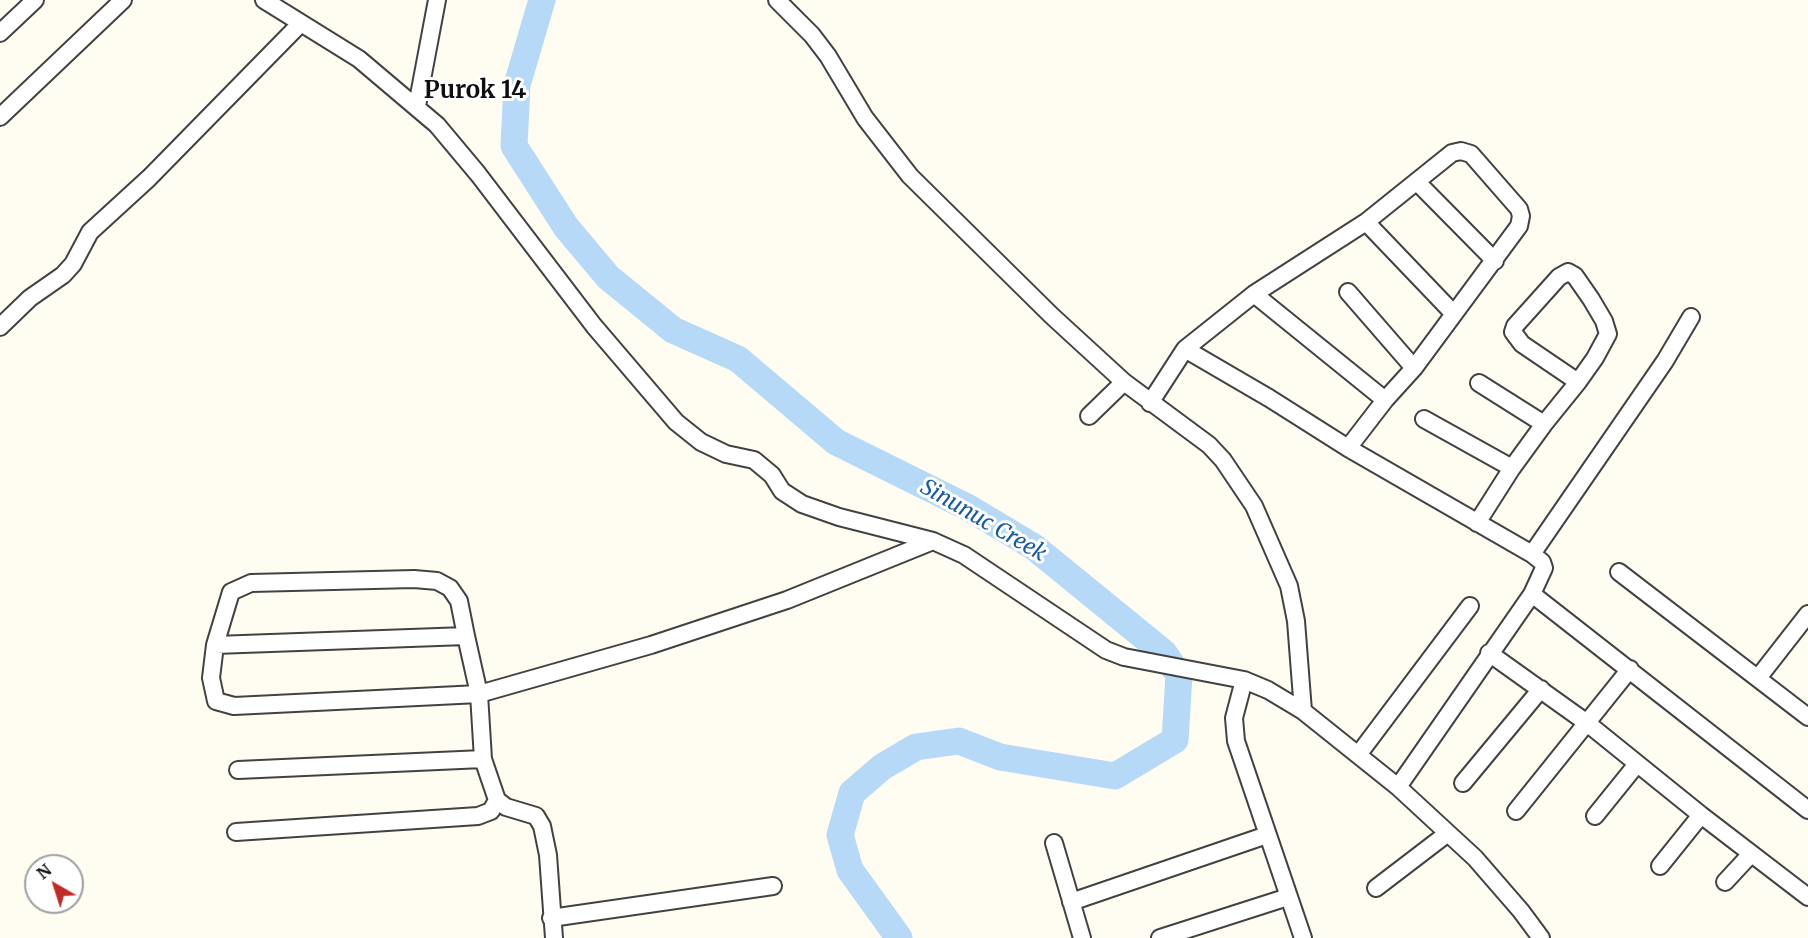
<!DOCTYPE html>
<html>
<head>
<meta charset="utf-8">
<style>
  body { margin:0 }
  #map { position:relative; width:1808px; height:938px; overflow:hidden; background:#fffdf1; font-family:Merriweather,serif }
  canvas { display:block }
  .north { position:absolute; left:24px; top:854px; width:60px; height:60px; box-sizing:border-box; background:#fff; border:2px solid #9f9f9f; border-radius:50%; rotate:321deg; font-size:16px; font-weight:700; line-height:24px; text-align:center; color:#0f0f0f }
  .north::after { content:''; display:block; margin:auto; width:21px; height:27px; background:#c12a25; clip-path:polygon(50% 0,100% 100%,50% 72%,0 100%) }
</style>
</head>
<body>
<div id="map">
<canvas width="1808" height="938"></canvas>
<div class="north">N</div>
</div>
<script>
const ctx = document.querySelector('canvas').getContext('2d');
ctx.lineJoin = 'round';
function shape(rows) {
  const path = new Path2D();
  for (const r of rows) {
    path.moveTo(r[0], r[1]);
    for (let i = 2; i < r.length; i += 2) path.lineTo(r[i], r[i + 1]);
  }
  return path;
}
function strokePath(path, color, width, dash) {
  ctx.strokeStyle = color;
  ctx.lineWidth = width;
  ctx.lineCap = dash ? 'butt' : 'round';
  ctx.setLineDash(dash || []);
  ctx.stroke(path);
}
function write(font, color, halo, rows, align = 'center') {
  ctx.font = font + ' Merriweather,serif';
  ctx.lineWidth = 6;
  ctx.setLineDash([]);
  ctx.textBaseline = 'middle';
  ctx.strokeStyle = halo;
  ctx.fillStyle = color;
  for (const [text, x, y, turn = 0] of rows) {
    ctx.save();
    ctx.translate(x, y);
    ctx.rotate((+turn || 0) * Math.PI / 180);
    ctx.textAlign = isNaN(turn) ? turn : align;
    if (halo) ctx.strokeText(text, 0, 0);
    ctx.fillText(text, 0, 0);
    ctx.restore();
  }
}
const river = shape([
  [542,0,517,85,514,146,566,227,608,277,673,330,738,359,836,442,969,508,1034,547,1164,653,1179,675,1175,740,1115,776,1000,757,959,741,916,747,882,767,852,793,840,835,850,870,899,938]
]);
const street = shape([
  [264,0,359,59,437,125,478,174,594,326,676,422,701,442,726,454,754,460,772,475,782,491,802,504,839,517,933,541,964,555,1106,650,1124,657,1244,680,1268,690,1303,711],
  [777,0,812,35,828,56,865,118,910,176,1052,316,1124,382,1209,445,1223,460,1254,506,1289,586,1296,621,1303,711,1398,787,1532,594,1808,810],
  [0,33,35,0],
  [417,106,437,0],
  [0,117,123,0],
  [1417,182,1495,261],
  [1366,222,1454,314],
  [1348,292,1414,368],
  [1254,294,1385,400],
  [0,327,30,298,63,275,73,264,90,232,149,178,301,23],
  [1185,349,1254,294,1366,222,1452,153,1461,151,1471,154,1519,209,1521,216,1519,226,1414,368,1385,400,1348,448],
  [1479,383,1544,424],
  [1150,403,1185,349,1269,398,1348,448,1532,554],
  [1089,416,1124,382],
  [1424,419,1512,468],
  [1477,523,1512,468,1544,424,1578,382,1595,358,1608,334,1604,321,1591,299,1575,276,1568,272,1559,277,1515,326,1513,332,1522,344,1578,382],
  [1619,572,1808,717],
  [1532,594,1544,568,1542,562,1532,554,1665,361,1691,317],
  [215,645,231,592,251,583,414,579,437,581,450,588,459,601,466,636],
  [1489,653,1587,723,1701,815,1808,897],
  [1758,678,1808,614],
  [1244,680,1234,718,1236,741,1303,938],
  [1358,755,1470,606],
  [238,770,483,759],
  [1463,783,1541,689],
  [1398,787,1475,858,1521,911,1541,938],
  [497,800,506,807,536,816,542,826,548,855,554,938],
  [1516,811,1630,669],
  [1595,816,1637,764],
  [236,832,478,816,491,811,497,800,483,759,479,694,466,636,215,645,211,678,216,701,234,706,479,694,651,645,787,600,933,541],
  [1054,843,1082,938],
  [1660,866,1701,815],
  [1725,882,1751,854],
  [1376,888,1448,833],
  [1071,902,1267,835],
  [551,918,773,886],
  [1160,938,1288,897]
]);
const waterNames = [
  ["Sinunuc Creek",983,521,30]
];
const quarterNames = [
  ["Purok 14",475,91]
];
strokePath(river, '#b5d9f7', 27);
strokePath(street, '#424242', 20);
strokePath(street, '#fff', 16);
write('italic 22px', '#165ba3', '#fff', waterNames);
write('bold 24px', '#0f0f0f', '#fff', quarterNames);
</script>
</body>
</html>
